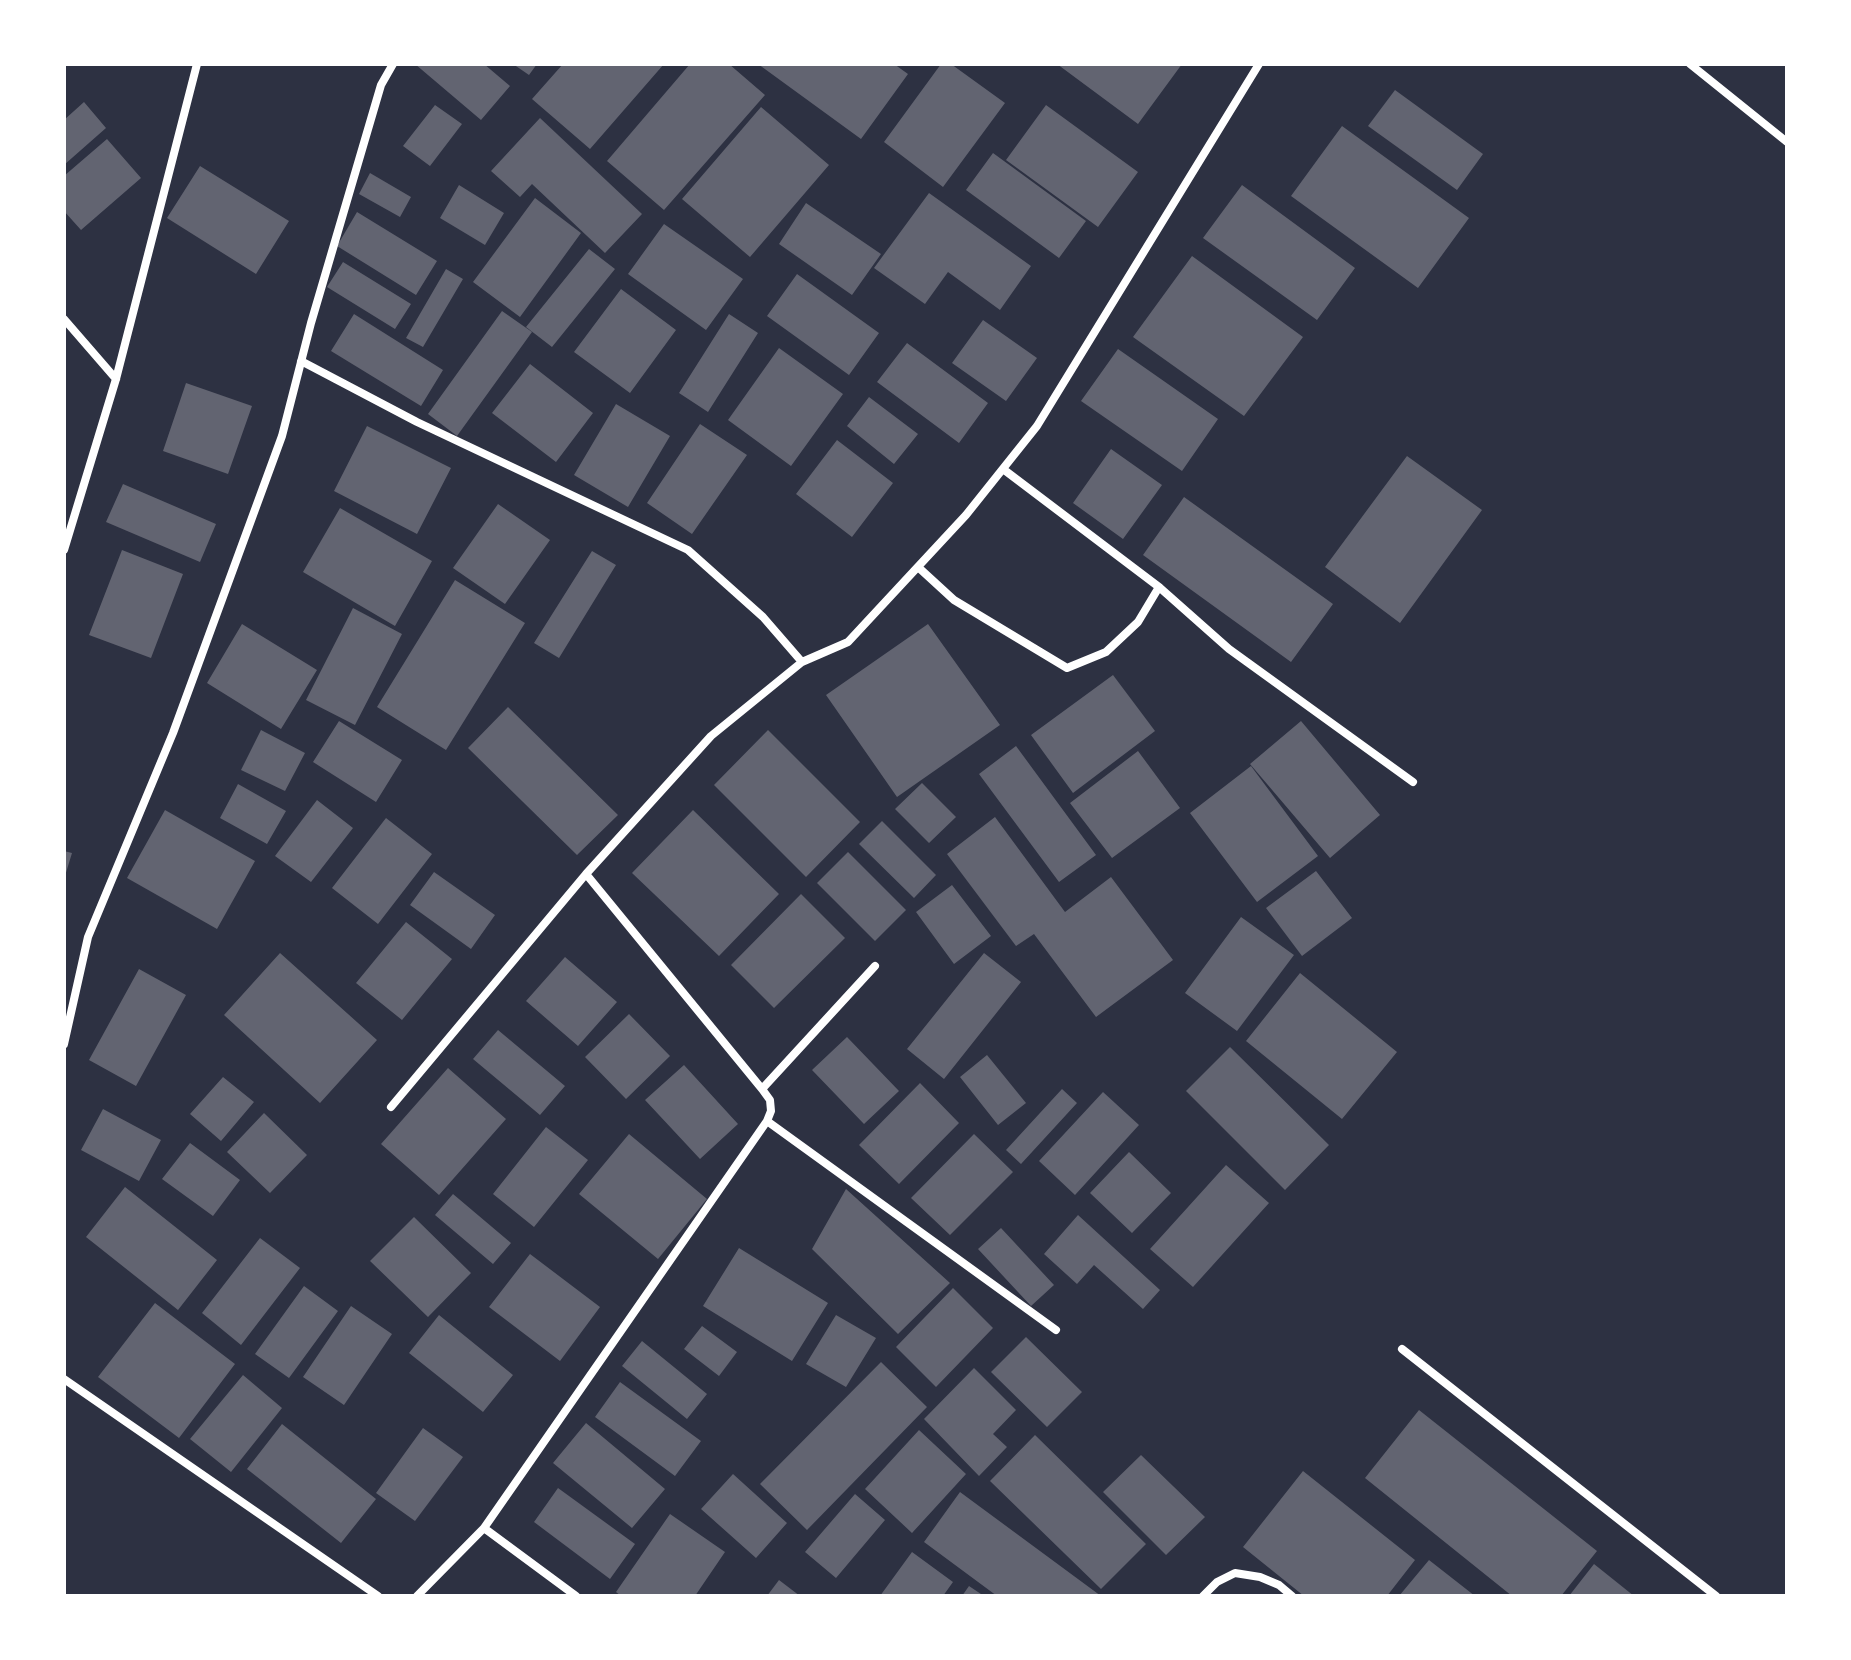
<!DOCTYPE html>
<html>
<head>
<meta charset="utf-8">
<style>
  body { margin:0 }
  #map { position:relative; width:1851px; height:1660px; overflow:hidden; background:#2d3142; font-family:Karla,sans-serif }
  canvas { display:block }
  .frame { position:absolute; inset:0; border:66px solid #fff; pointer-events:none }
</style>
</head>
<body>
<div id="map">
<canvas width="1851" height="1660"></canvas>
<div class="frame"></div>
</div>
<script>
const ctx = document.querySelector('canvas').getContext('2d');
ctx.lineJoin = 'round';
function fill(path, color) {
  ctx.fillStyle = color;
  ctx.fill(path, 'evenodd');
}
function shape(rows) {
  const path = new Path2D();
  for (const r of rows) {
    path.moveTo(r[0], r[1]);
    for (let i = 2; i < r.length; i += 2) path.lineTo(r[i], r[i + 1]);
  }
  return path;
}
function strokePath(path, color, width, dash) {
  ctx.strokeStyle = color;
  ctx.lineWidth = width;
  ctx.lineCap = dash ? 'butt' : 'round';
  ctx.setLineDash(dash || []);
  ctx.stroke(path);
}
const building = shape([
  [415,64,484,64,510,86,481,120],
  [513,64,537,64,529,75],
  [563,64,664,64,590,149,532,99],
  [690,64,729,64,765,95,664,210,607,161],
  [758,64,894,64,908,74,861,139],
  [941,64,951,64,1005,103,943,187,884,142],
  [1057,64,1182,64,1138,124],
  [1395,90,1483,154,1457,190,1368,126],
  [84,102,106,128,64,165,64,120],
  [435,105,462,124,430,166,403,146],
  [1046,105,1138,172,1098,227,1006,160],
  [761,107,829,165,750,257,682,199],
  [540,118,642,214,605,253,532,184,520,197,491,171],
  [1342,126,1469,218,1418,288,1291,196],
  [107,139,141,178,81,230,64,211,64,176],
  [993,153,1086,221,1059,258,966,190],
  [200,166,289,221,256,274,167,218],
  [370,173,411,197,400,217,359,194],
  [459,185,504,213,485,245,440,218],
  [1242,185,1355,268,1317,320,1203,238],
  [929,193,1031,266,1000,310,948,272,925,304,874,268],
  [535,198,581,233,520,317,473,282],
  [806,203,881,254,852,295,779,244],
  [357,212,437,261,416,295,337,246],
  [664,224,743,279,706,330,628,274],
  [589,249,615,269,552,347,526,327],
  [1192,256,1303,337,1244,416,1133,337],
  [343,262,411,304,395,329,327,287],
  [446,269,463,279,423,347,406,338],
  [797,274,879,333,849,375,767,316],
  [621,289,676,330,630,393,574,352],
  [502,311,532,332,457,436,428,414],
  [354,314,443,370,421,406,331,351],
  [729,314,758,333,708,412,679,393],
  [983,320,1037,358,1006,401,952,363],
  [907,343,988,403,959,443,877,382],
  [779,348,843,394,791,466,728,420],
  [1118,349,1218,419,1182,471,1081,401],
  [530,364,593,413,556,462,492,413],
  [186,383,252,406,228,474,163,451],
  [869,397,918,434,894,464,847,426],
  [616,404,670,436,628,507,574,475],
  [700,424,747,455,692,534,647,503],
  [367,426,451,468,417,534,334,491],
  [837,440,893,483,852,537,796,494],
  [1111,449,1162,485,1123,539,1073,503],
  [1407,456,1482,510,1400,623,1325,567],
  [123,484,216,524,200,562,106,522],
  [1184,497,1333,604,1291,662,1143,555],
  [498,504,550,540,505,604,453,568],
  [340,508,432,561,395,626,303,572],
  [122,550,183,574,151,658,89,635],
  [592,551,616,565,559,658,534,643],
  [455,580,525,623,446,750,377,707],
  [353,608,402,634,355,725,306,700],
  [242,624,317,670,281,729,207,683],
  [928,624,1000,725,897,797,826,695],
  [1113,675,1155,731,1073,793,1031,735],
  [508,707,618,815,577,855,468,748],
  [339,721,402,760,376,802,313,762],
  [1301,721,1380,815,1330,858,1250,764],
  [261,730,305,753,285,791,241,770],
  [768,730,860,822,806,877,714,785],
  [1016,746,1096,855,1059,882,979,774],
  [1138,751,1180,808,1112,858,1070,803],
  [1251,766,1318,856,1257,902,1190,813],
  [922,783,956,817,929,843,895,809],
  [238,784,286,811,267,844,220,818],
  [317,800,353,828,311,882,275,856],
  [165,810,255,861,217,929,127,878],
  [693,810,779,894,719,956,632,873],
  [995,817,1065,912,1111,877,1173,960,1096,1017,1034,934,1016,946,947,854],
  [386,818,432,854,378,924,332,888],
  [882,821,936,875,914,898,859,844],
  [64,851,72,853,65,876,64,876],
  [848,852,906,910,875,941,817,883],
  [1316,871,1352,918,1302,956,1266,908],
  [434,872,495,915,471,949,410,905],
  [952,885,991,936,954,964,916,912],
  [801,894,845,938,774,1008,731,965],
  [1241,917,1294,955,1237,1031,1185,993],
  [406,922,452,959,402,1020,356,983],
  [280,953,377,1040,320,1103,224,1015],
  [984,953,1021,982,944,1079,907,1049],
  [565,957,617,1002,578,1046,526,1001],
  [139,969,186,995,136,1086,89,1060],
  [1300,973,1397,1052,1342,1119,1246,1041],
  [629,1014,670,1056,626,1099,585,1057],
  [498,1030,565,1086,540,1115,473,1059],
  [847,1037,899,1091,864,1124,812,1070],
  [1230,1047,1329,1145,1285,1190,1186,1091],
  [987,1055,1026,1103,998,1125,960,1077],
  [684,1065,738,1124,700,1159,645,1100],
  [448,1068,506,1119,439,1195,381,1144],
  [223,1077,254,1102,221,1141,190,1114],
  [920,1083,959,1123,899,1184,859,1145],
  [1062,1089,1077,1103,1021,1164,1006,1150],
  [1103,1092,1139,1125,1075,1195,1039,1161],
  [103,1109,161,1140,139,1181,81,1150],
  [264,1113,307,1155,270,1193,227,1152],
  [546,1127,588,1160,534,1227,493,1194],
  [629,1134,707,1199,658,1259,579,1194],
  [974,1134,1013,1172,950,1235,911,1198],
  [190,1143,240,1180,213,1216,162,1179],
  [1129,1152,1171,1193,1132,1233,1090,1193],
  [1226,1165,1269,1203,1193,1287,1150,1249],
  [125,1187,217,1260,178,1310,86,1237],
  [846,1189,950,1283,898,1334,812,1249],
  [453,1194,511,1243,493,1264,435,1215],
  [1078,1215,1160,1290,1143,1309,1094,1265,1077,1284,1044,1254],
  [414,1217,471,1273,428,1317,370,1261],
  [1001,1228,1054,1285,1031,1306,978,1249],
  [260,1238,300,1268,241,1345,202,1313],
  [739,1248,828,1303,792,1361,703,1306],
  [530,1254,600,1307,560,1361,489,1307],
  [304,1286,338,1311,289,1378,255,1354],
  [953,1288,993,1328,936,1387,896,1347],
  [155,1303,235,1364,179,1438,98,1377],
  [351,1306,392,1334,344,1405,303,1377],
  [439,1315,513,1375,483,1412,409,1353],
  [836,1315,876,1338,846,1387,806,1364],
  [702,1326,737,1352,719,1376,684,1349],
  [1026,1337,1082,1392,1047,1427,991,1372],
  [642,1341,707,1394,687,1419,622,1366],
  [881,1362,927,1407,807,1530,760,1484],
  [974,1368,1016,1410,993,1434,1007,1447,979,1476,924,1419],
  [243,1375,282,1408,231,1472,190,1439],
  [620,1382,701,1441,675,1476,595,1417],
  [1419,1410,1597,1551,1561,1596,1512,1596,1365,1478],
  [586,1423,665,1489,632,1528,553,1463],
  [282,1424,376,1499,341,1543,247,1469],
  [423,1428,463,1457,415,1521,376,1493],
  [919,1430,966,1474,912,1533,865,1489],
  [1035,1435,1146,1544,1101,1589,990,1481],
  [1141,1455,1205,1517,1166,1555,1103,1492],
  [1303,1471,1415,1560,1387,1596,1304,1596,1243,1547],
  [733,1474,787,1523,756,1558,701,1509],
  [558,1488,635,1544,610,1579,534,1522],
  [960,1492,1101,1596,997,1596,924,1542],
  [855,1494,885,1520,836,1578,805,1552],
  [670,1514,725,1552,695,1596,621,1596,616,1592],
  [912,1552,953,1582,943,1596,880,1596],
  [1429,1560,1475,1596,1399,1596],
  [1594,1564,1634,1596,1569,1596],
  [779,1580,800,1596,767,1596],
  [969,1586,984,1596,962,1596]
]);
const minor = shape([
  [1690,64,1787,142],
  [64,319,116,379],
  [301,361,417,422,688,550,763,617,802,662],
  [1003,469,1159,587,1229,649,1413,782],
  [64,550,116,379,197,64],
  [918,567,954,600,1067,668,1106,652,1138,622,1159,587],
  [64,1044,88,937,173,733,282,436,311,323,381,85,393,64],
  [762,1089,875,966],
  [391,1107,586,874],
  [767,1121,1056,1330],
  [1402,1349,1716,1596],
  [64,1379,378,1596],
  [484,1528,576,1596],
  [417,1596,484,1528,767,1121,771,1111,770,1100,762,1089,586,874,711,736,802,662,848,642,966,515,1037,426,1259,64],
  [1203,1596,1217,1582,1235,1573,1260,1577,1279,1585,1292,1596]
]);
fill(building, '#626471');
strokePath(minor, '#fff', 8);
</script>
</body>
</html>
